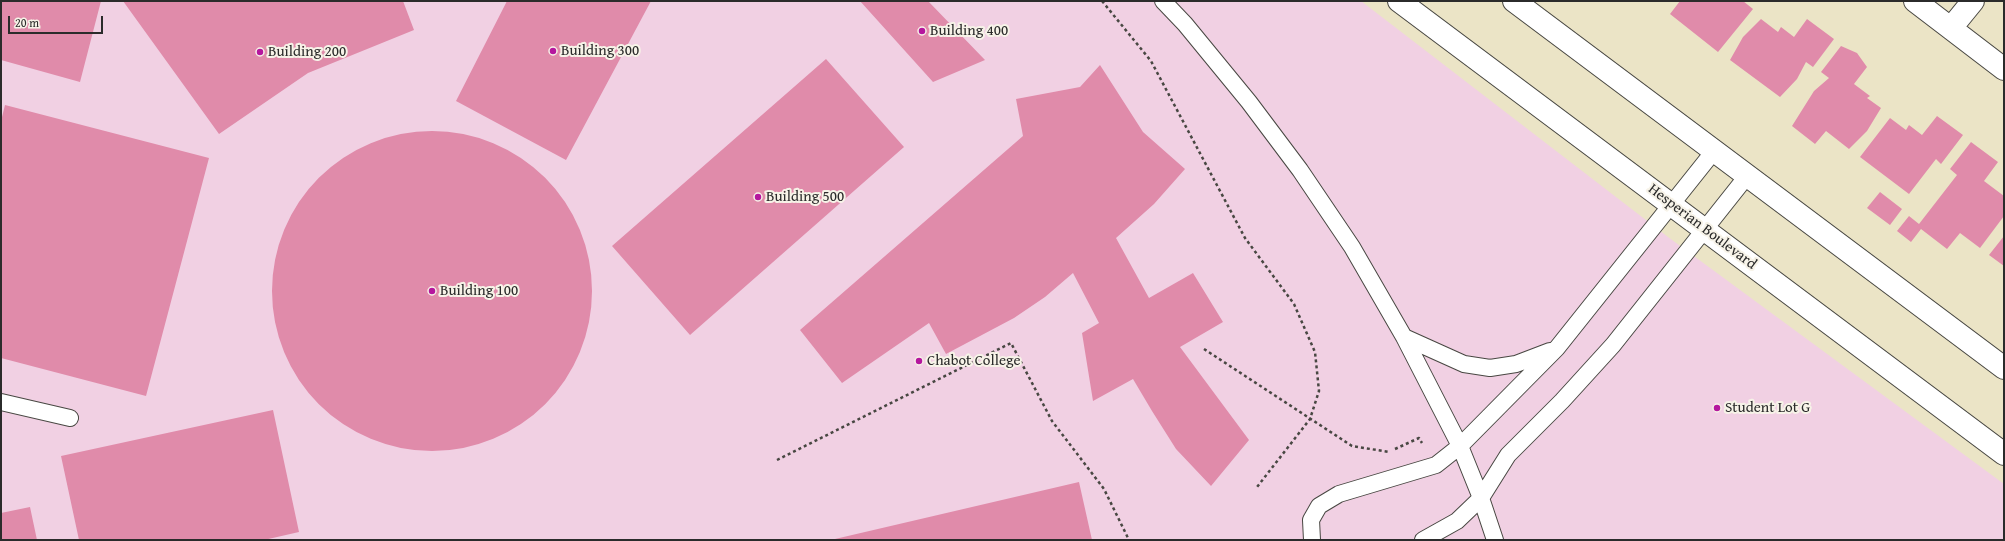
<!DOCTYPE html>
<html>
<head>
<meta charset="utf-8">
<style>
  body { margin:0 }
  #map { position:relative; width:2005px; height:541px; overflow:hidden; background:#ebe4c6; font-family:"Gentium Book Plus",serif }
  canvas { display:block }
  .frame { position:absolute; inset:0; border:2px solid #2b2b2b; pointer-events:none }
  .scale { position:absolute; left:8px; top:16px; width:95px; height:18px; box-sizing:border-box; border:2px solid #2b2b2b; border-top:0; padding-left:5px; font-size:12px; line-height:14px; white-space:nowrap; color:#2b2b2b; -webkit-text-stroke:3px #f7f3e8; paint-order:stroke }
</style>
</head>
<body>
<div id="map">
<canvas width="2005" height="541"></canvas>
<div class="frame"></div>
<div class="scale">20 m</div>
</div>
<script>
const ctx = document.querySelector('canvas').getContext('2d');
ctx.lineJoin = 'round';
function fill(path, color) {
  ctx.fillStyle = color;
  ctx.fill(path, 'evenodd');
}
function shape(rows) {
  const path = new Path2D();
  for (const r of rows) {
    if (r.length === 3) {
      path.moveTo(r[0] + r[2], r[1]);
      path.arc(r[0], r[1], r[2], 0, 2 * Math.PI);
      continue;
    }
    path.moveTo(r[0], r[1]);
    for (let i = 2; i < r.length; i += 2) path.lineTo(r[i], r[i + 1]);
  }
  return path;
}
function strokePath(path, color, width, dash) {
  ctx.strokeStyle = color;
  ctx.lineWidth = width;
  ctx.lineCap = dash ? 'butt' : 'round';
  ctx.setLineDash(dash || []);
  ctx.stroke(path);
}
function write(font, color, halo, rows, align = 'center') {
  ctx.font = font + ' "Gentium Book Plus",serif';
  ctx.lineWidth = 4;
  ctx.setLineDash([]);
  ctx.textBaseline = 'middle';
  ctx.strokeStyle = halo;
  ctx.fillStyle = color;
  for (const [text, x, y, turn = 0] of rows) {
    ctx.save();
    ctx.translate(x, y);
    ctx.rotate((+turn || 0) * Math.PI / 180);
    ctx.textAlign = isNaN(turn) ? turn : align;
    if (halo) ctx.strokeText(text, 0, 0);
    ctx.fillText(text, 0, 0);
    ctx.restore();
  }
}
const built = shape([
  [1,1,1361,1,1668,237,2004,484,2004,540,1,540]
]);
const building = shape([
  [1,1,101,1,80,82,1,60],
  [123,1,403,1,414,30,308,73,219,134],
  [507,1,651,1,566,160,456,101],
  [860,1,928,1,985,60,933,82],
  [1680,1,1743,1,1753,9,1718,52,1670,14],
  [1761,19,1778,32,1781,27,1794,37,1807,19,1834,39,1813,67,1806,62,1797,79,1780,97,1730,60,1743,37],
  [1841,46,1857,53,1867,67,1854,84,1870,96,1867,98,1881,108,1867,131,1849,149,1826,131,1815,144,1792,126,1814,91,1829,78,1821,72],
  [826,59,904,147,690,335,612,246],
  [1100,65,1143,132,1185,169,1154,204,1116,238,1149,298,1193,273,1223,322,1180,347,1249,440,1211,486,1176,449,1152,411,1133,379,1093,401,1082,333,1099,323,1073,273,1045,297,1014,318,946,354,929,323,842,383,800,330,1023,136,1016,99,1080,87],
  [5,105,209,158,146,396,1,358,1,121],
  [1937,116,1963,135,1941,164,1936,159,1909,194,1860,157,1890,118,1906,130,1909,125,1922,135],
  [432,291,160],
  [1971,142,1998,162,1984,181,2004,196,2004,216,1980,248,1960,233,1947,249,1921,229,1911,242,1897,231,1909,216,1919,224,1957,175,1950,169],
  [1880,192,1902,209,1890,225,1867,208],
  [2004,236,2004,266,1989,255],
  [273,410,299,532,264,540,79,540,61,456],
  [1079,482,1092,540,835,540,835,539],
  [30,507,37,540,1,540,1,513]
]);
const path = shape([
  [1102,1,1151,61,1245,238,1294,304,1315,352,1319,391,1310,419,1257,487],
  [1204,349,1352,446,1389,452],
  [1395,449,1419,438,1422,443],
  [777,460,1011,343,1052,421,1104,489,1129,540]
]);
const lane = shape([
  [1163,1,1185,24,1249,102,1300,170,1352,247,1404,337,1460,446,1481,498,1495,540],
  [1404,337,1464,364,1490,368,1516,364,1550,351],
  [1,402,70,418],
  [1312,540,1311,520,1319,506,1339,494,1436,465,1460,446,1557,348,1714,151],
  [1423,540,1457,521,1481,498,1508,455,1562,401,1613,345,1747,176]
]);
const street = shape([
  [1915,1,2004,69],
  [1951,28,1973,1]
]);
const primary = shape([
  [1399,1,2004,454],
  [1514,1,2004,368]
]);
const markers = [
  [922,31,4,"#b5179e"],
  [553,51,4,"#b5179e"],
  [260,52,4,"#b5179e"],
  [758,197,4,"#b5179e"],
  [432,291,4,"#b5179e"],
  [919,361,4,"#b5179e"],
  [1717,408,4,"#b5179e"]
];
const poiNames = [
  ["Building 400",930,31],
  ["Building 300",561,51],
  ["Building 200",268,52],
  ["Building 500",766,197],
  ["Building 100",440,291],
  ["Chabot College",927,361],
  ["Student Lot G",1725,408]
];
const streetNames = [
  ["Hesperian Boulevard",1702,227,37]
];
fill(built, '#f1d0e3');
fill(building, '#e08baa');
strokePath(lane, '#484742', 18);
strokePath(street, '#484742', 24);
strokePath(primary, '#484742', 24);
strokePath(path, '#484742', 2.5, [3, 3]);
strokePath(lane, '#fff', 16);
strokePath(street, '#fff', 22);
strokePath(primary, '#fff', 22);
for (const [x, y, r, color] of markers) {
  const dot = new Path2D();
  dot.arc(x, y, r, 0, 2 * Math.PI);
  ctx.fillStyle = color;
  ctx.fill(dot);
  strokePath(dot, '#f7f3e8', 1.5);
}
write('15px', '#2b2b2b', '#f7f3e8', poiNames, 'left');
write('15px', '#2b2b2b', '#f7f3e8', streetNames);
</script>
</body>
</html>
